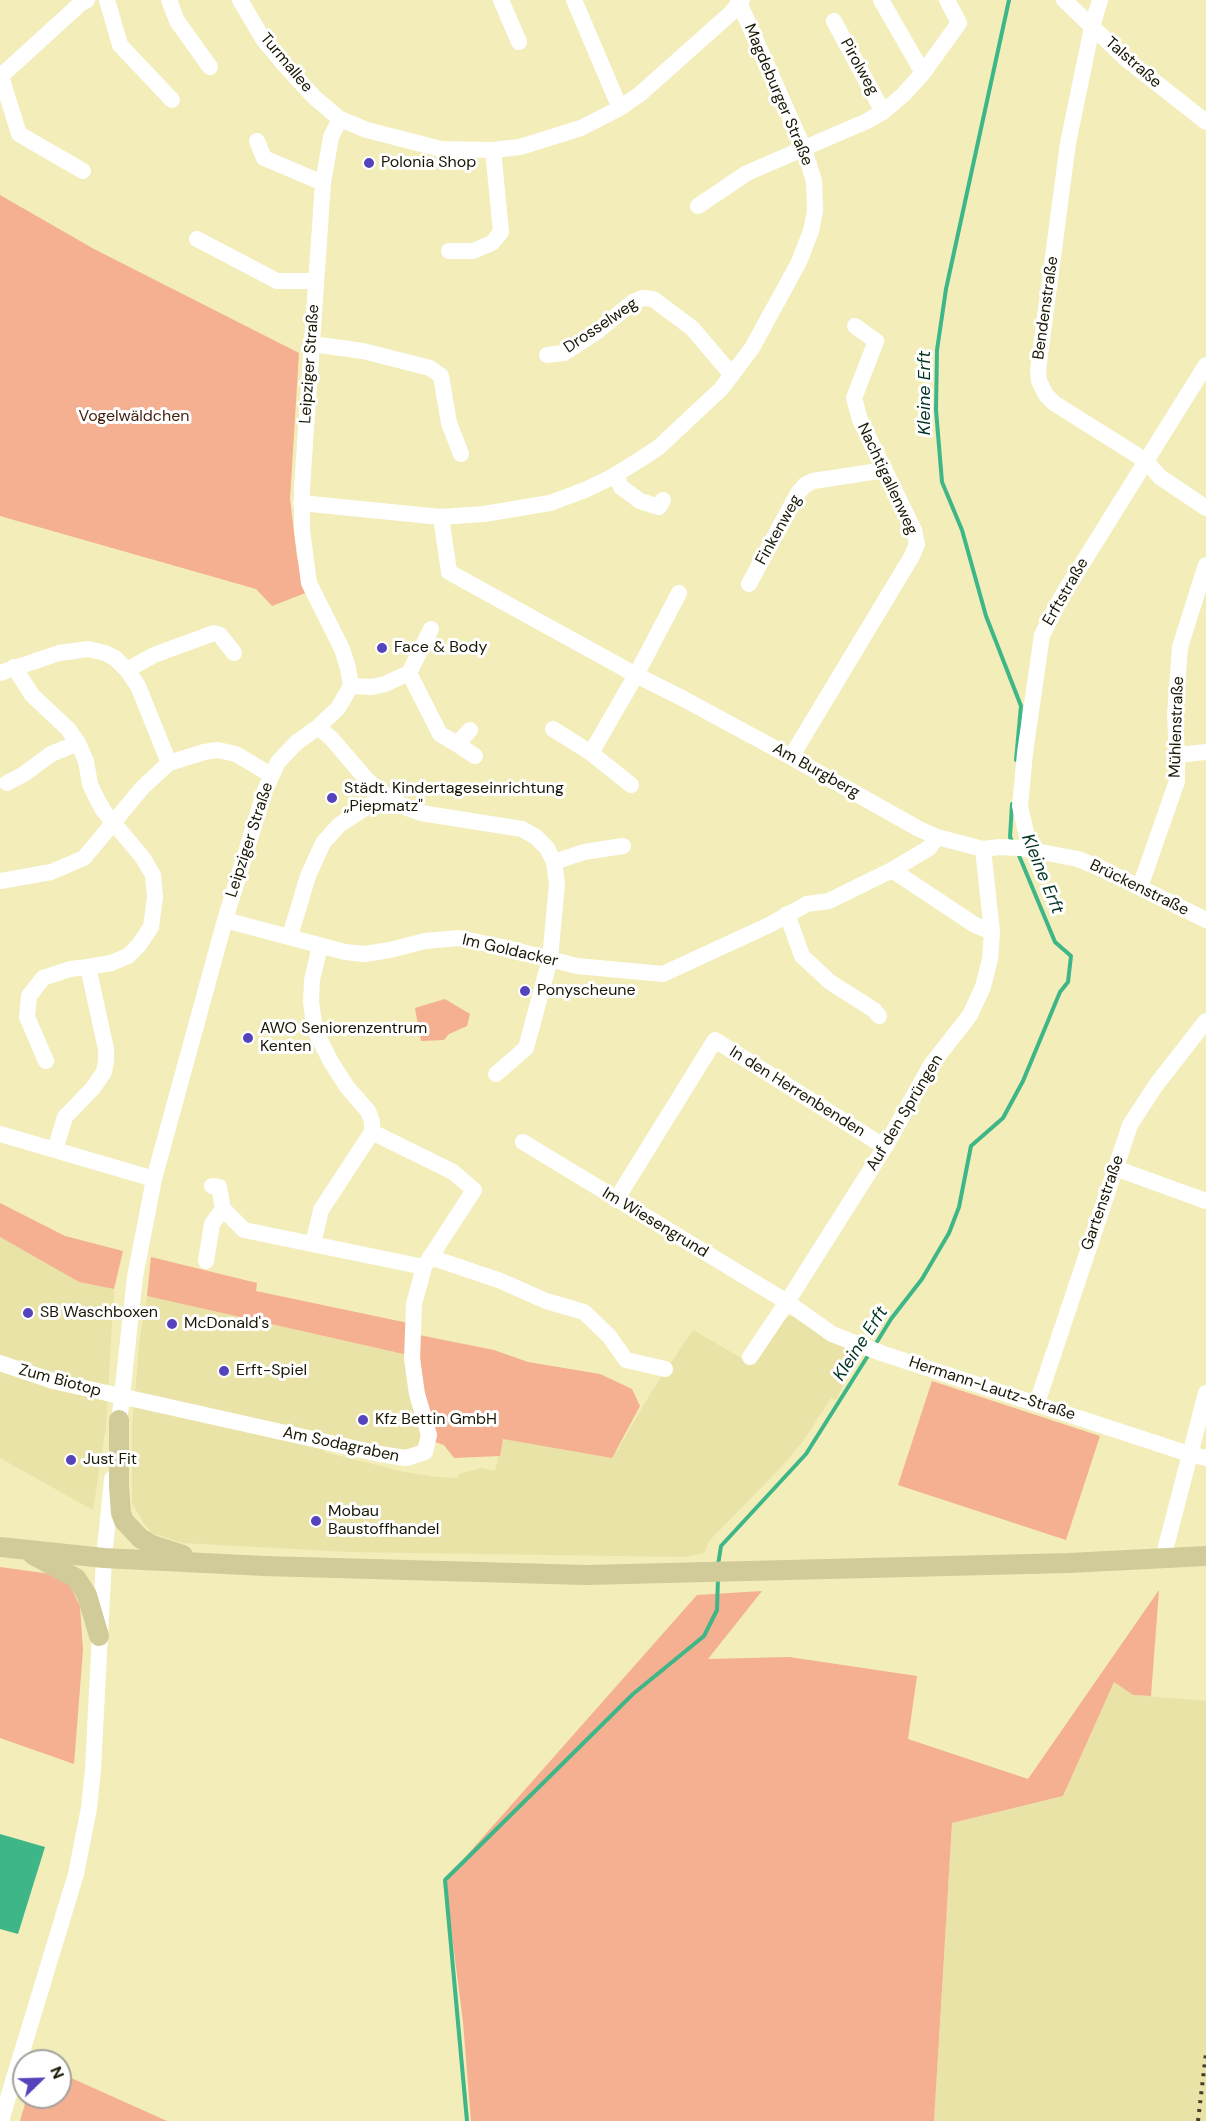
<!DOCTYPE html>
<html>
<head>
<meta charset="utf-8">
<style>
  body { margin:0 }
  #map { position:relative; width:1206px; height:2121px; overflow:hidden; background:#f2edb9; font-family:"DM Sans",sans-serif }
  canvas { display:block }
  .north { position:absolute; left:12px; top:2049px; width:60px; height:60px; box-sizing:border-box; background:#fff; border:2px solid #a3a29b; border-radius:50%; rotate:67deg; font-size:16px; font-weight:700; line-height:24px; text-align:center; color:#1a1704 }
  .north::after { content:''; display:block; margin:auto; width:21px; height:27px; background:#5443bb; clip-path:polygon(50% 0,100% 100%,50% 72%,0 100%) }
</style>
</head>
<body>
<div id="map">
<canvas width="1206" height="2121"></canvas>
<div class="north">N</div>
</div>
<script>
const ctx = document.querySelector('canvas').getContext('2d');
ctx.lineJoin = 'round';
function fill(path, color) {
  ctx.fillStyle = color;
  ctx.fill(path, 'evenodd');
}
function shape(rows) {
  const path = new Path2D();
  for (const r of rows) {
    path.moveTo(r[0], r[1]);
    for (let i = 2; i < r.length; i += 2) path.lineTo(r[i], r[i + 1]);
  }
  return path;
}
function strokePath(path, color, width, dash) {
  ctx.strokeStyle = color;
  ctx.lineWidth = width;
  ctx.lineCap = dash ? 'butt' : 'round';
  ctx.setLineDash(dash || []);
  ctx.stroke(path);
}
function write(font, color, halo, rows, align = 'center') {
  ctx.font = font + ' "DM Sans",sans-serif';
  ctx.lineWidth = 6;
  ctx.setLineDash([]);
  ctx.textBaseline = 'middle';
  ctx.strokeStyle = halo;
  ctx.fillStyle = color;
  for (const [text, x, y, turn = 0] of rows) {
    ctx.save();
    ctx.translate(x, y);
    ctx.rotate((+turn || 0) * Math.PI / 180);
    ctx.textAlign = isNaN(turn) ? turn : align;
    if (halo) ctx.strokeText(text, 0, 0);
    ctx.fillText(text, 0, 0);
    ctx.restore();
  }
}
const built = shape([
  [0,1237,79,1282,114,1289,106,1426,93,1510,0,1458],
  [147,1296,408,1355,422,1436,416,1447,407,1453,328,1437,324,1452,404,1472,437,1477,457,1478,459,1474,481,1468,495,1471,503,1439,556,1447,617,1451,652,1391,693,1330,743,1359,780,1319,792,1316,858,1356,836,1400,831,1398,803,1441,785,1463,708,1542,705,1553,685,1557,349,1552,183,1543,152,1533,143,1522,132,1503,132,1426,140,1337],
  [1114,1682,1133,1695,1206,1701,1206,2121,934,2121,952,1823,1063,1796]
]);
const green = shape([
  [0,195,94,249,299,353,290,499,297,557,308,592,272,606,256,589,0,516],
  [445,999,470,1014,467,1026,449,1034,444,1040,421,1041,415,1008],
  [0,1203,65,1236,123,1251,114,1289,79,1282,0,1237],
  [151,1257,257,1283,256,1291,408,1323,408,1355,147,1296],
  [419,1335,494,1350,528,1362,600,1374,632,1389,640,1406,612,1458,503,1439,500,1456,454,1458,444,1445,435,1442,426,1406,421,1369],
  [932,1381,1100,1436,1066,1540,898,1485],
  [0,1567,65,1576,80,1606,83,1650,74,1764,0,1738],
  [1159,1590,1151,1696,1133,1695,1114,1682,1063,1796,952,1823,934,2121,471,2121,463,2022,445,1880,697,1595,762,1591,708,1659,789,1657,917,1676,908,1739,1028,1779],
  [60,2073,167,2121,20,2121,27,2097,60,2097]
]);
const water = shape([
  [0,1834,45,1847,18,1934,0,1929]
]);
const stream = shape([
  [1009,0,946,289,937,350,936,410,942,482,962,530,986,616,1021,706,1016,760],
  [1012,804,1010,837,1013,843],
  [875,1345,891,1319,922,1279,949,1233,959,1207,971,1146,1003,1118,1023,1081,1060,992,1068,982,1071,956,1055,942,1018,853],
  [718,1565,721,1546,806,1454,869,1354],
  [467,2121,445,1880,633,1694,704,1636,717,1610,718,1578]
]);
const minor = shape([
  [107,0,120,45,172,100],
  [169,0,177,21,210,67],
  [240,0,263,39,282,62,314,97,340,119,367,130,441,149,493,150,520,147,581,128,620,108,640,94,731,13,742,0],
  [501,0,519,42],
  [574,0,620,108],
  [881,0,923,73],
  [1064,0,1126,59,1206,122],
  [1100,0,1092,27,1068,143,1038,370,1039,381,1046,395,1054,403,1146,461,1160,477,1206,508],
  [834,21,883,112],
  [257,141,264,158,323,183],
  [83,171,19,134,1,76,80,4,87,0],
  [698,206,747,173,867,121,883,112,903,95,923,73,959,23,947,0],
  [197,239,277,281,316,281],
  [449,251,473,251,492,243,501,232,493,150],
  [312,344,363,351,430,368,441,376,449,423,461,454],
  [547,355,564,353,595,333,633,302,643,298,653,299,692,328,732,375],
  [616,475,621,487,640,501,659,507,663,500],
  [301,503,441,517,484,514,550,503,585,490,610,478,641,459,659,447,721,389,752,348,799,262,811,231,815,211,814,181,804,149,738,0],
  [441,517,449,572,636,675,682,698,791,757,919,829,937,837,983,849,1000,847,1020,848,1078,859,1100,868,1206,920],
  [749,584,798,493,805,485,813,481,885,470],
  [14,667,32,695,68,729,78,743,86,761,90,784,96,797,103,810,143,858,153,875,155,897,151,927,139,945,128,956,111,963,88,967,106,1049,106,1061,104,1072,93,1088,65,1117,55,1150],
  [127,670,138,686,169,763],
  [0,673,59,653,88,649,105,653,115,658,127,670,154,655,214,633,220,635,234,653],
  [409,673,440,734,457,744,470,730],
  [351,686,372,687,385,684,409,673,431,629],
  [553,729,591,753,636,675,679,593],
  [457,744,475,756],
  [591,753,631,785],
  [1177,755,1206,752],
  [791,757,912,556,917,544,914,530,860,420,854,398,876,341,855,326],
  [7,783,24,774,51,754,78,743],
  [385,795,407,808,421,813,522,829,536,837,547,848,554,862,557,884,550,959,526,1048,496,1074],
  [1030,850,1020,806,1025,753,1042,635,1062,596,1206,365],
  [554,862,584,852,623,846],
  [892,870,975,925,992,932],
  [0,881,51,872,84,858,142,788,169,763,204,752,218,750,236,754,271,775],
  [1140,887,1177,781,1177,755,1175,715,1180,647,1206,565],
  [787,914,802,956,830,982,874,1010,879,1016],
  [225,920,345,952,364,954,390,950,425,941,459,938,502,947,577,966,663,974,769,925,807,904,829,901,892,870,929,848,937,837],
  [290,936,308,876,323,843,339,825,385,795,367,780,331,738,318,727],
  [320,946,312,980,311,1002,315,1030,331,1062,347,1087,368,1111,372,1121,372,1132],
  [46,1061,27,1017,29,996,43,978,70,969,88,967],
  [0,1134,154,1179],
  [523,1142,787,1302,832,1334,881,1353,1189,1454,1206,1458],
  [1115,1168,1206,1201],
  [212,1186,219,1187,223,1209,244,1230,424,1267],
  [616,1200,715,1040,885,1147],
  [313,1244,321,1210,372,1132],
  [430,1257,501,1281,546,1301,584,1312,609,1336,626,1360,665,1369],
  [206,1261,212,1224,223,1209],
  [750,1357,787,1302,885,1147,931,1065,970,1015,983,987,990,959,992,932,983,849],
  [0,1363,53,1381,380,1454,406,1458,425,1452,429,1435,417,1394,412,1359,414,1304,424,1267,474,1190,453,1172,372,1132],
  [1037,1403,1130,1125,1156,1085,1206,1021],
  [118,1432,135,1277,154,1179,225,920,265,790,278,762,296,743,318,727,338,708,351,686,348,668,342,649,309,583,302,530,302,487,323,183,331,137,340,119],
  [1163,1558,1206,1393],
  [1,2121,76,1874,89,1808,93,1769,104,1558,112,1479]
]);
const major = shape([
  [119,1420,119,1486,121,1513,124,1521,140,1538,152,1545,183,1555],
  [0,1547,104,1558,264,1566,586,1575,1069,1563,1206,1556],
  [33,1555,76,1578,87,1595,99,1636]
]);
const rail = shape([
  [1198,2121,1206,2053]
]);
const markers = [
  [369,163,6,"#5443bb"],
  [382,648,6,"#5443bb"],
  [332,798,6,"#5443bb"],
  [525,991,6,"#5443bb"],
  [248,1038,6,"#5443bb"],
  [28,1313,6,"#5443bb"],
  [172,1324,6,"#5443bb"],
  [224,1371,6,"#5443bb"],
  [363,1420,6,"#5443bb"],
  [71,1460,6,"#5443bb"],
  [316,1521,6,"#5443bb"]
];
const streetNames = [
  ["Turmallee",286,63,50],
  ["Talstraße",1133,63,41],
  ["Pirolweg",859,67,61],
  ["Magdeburger Straße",778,95,67],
  ["Bendenstraße",1046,308,-82],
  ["Drosselweg",601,326,-34],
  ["Leipziger Straße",310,364,-86],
  ["Nachtigallenweg",887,479,65],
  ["Finkenweg",779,530,-61],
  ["Erftstraße",1066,592,-60],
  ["Mühlenstraße",1177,727,-88],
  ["Am Burgberg",816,771,29],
  ["Leipziger Straße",250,840,-72],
  ["Brückenstraße",1139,888,26],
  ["Im Goldacker",510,951,13],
  ["In den Herrenbenden",797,1092,32],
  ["Auf den Sprüngen",905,1113,-59],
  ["Gartenstraße",1103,1203,-71],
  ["Im Wiesengrund",655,1223,31],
  ["Zum Biotop",60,1381,15],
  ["Hermann-Lautz-Straße",992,1389,18],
  ["Am Sodagraben",341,1445,12]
];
const poiNames = [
  ["Polonia Shop",381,163],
  ["Face & Body",394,648],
  ["Städt. Kindertageseinrichtung",344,789],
  ["„Piepmatz\"",344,807],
  ["Ponyscheune",537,991],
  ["AWO Seniorenzentrum",260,1029],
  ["Kenten",260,1047],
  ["SB Waschboxen",40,1313],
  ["McDonald's",184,1324],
  ["Erft-Spiel",236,1371],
  ["Kfz Bettin GmbH",375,1420],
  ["Just Fit",83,1460],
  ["Mobau",328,1512],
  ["Baustoffhandel",328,1530]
];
const parkNames = [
  ["Vogelwäldchen",134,417]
];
const waterNames = [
  ["Kleine Erft",925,393,-90],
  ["Kleine Erft",1042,874,68],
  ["Kleine Erft",861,1344,-57]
];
fill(built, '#e9e3a7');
fill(green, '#f5af91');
fill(water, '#3eb687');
strokePath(stream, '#3eb687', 4);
strokePath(minor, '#fff', 16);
strokePath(major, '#d1cb99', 20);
strokePath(rail, '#434026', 4, [3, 6]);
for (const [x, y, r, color] of markers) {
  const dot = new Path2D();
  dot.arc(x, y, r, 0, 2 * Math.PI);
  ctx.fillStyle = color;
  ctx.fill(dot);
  strokePath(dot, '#fff', 2);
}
write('16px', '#1a1704', '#fff', streetNames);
write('16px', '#1a1704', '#fff', poiNames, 'left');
write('16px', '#421e0d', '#fff', parkNames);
write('italic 18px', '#003220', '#fff', waterNames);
</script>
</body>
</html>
